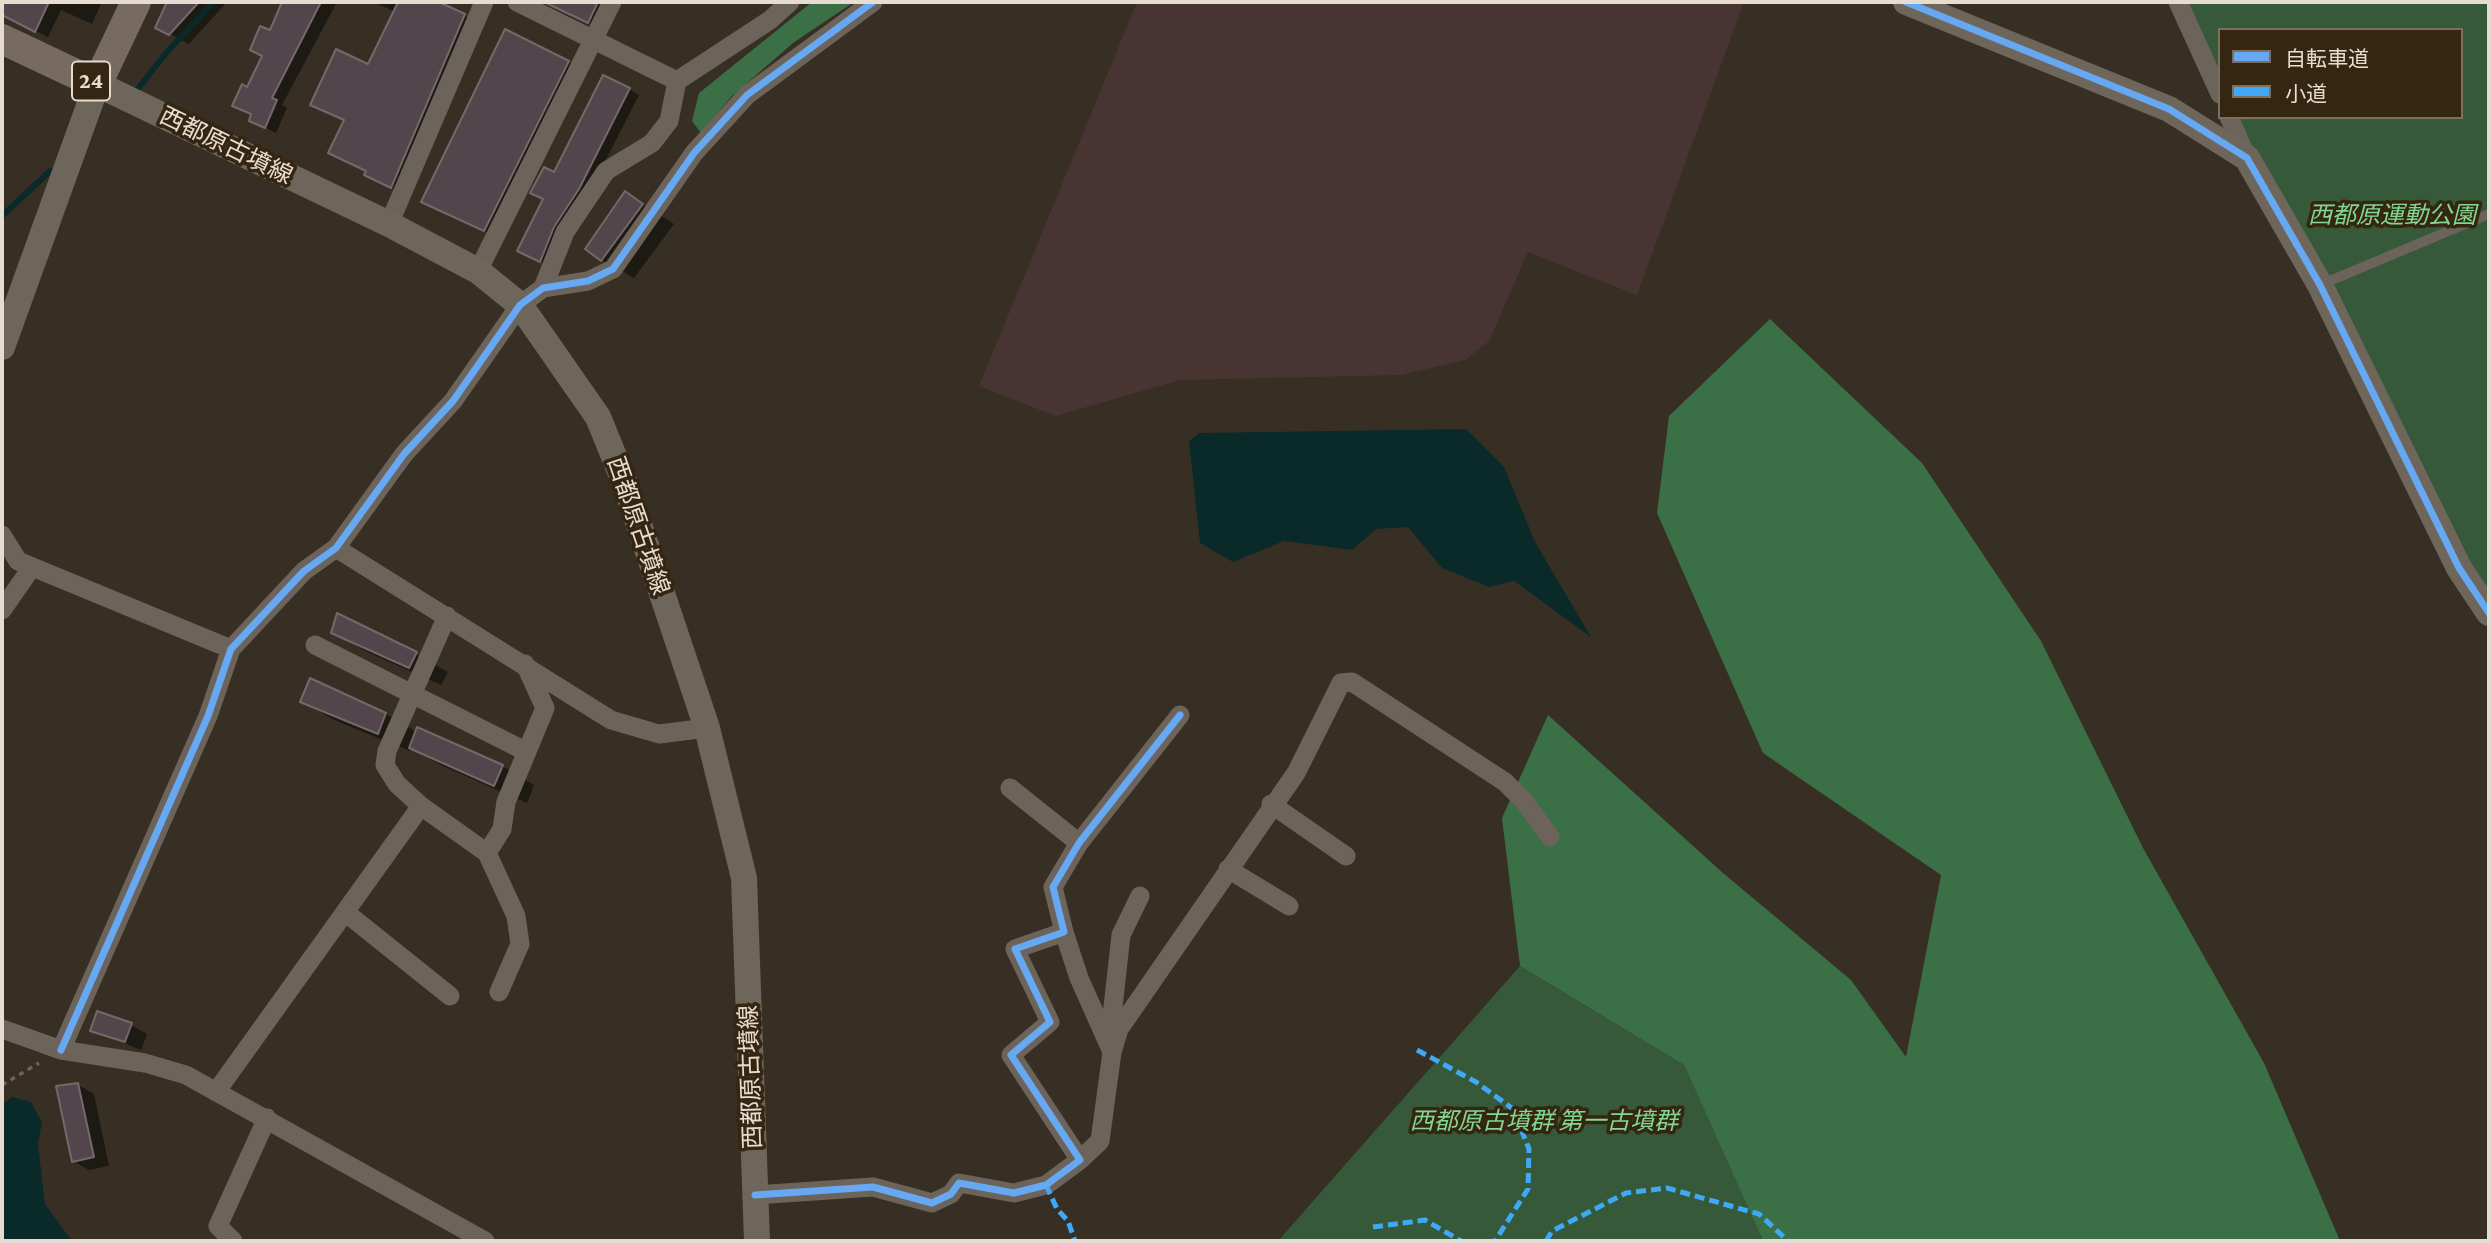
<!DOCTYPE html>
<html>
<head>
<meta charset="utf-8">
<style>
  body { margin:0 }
  #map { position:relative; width:2491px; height:1243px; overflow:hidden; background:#382f24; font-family:"Crimson Pro","Noto Sans JP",serif }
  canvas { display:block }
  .frame { position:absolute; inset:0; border:4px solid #e6dcd0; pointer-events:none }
  .legend { position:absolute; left:2218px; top:28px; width:245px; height:91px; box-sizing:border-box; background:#352612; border:2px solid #7c6f5e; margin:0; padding:9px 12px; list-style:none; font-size:21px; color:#e6dcd0 }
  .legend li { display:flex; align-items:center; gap:14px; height:35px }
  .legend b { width:35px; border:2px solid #7c6f5e }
</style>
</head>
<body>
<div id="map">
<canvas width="2491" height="1243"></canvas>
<div class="frame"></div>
<ul class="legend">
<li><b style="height:9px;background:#66a8f1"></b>自転車道</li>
<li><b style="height:9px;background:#3fa9f5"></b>小道</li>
</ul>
</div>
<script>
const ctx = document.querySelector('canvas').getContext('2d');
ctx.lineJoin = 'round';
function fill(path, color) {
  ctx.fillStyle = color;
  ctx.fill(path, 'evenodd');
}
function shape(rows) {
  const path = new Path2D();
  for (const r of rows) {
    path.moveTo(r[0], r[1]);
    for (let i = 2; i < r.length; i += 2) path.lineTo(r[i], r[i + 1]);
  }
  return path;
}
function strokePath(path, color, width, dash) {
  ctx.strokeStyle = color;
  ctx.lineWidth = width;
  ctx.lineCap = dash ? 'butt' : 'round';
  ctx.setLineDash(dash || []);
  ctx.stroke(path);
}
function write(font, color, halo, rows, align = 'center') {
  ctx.font = font + ' "Crimson Pro","Noto Sans JP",serif';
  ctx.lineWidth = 7;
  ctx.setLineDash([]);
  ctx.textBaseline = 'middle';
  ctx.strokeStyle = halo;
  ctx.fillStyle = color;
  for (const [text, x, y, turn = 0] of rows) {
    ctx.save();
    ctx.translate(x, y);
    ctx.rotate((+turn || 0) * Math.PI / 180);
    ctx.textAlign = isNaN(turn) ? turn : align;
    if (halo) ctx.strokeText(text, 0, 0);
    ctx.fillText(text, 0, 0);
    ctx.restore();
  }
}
const commercial = shape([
  [1137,2,1744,2,1637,295,1528,252,1489,341,1465,360,1400,375,1180,380,1056,416,979,386]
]);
const green = shape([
  [2178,2,2489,2,2489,613,2229,117,2461,117,2461,30,2220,30,2220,94],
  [1520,966,1684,1065,1763,1241,1278,1241]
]);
const forest = shape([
  [812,2,854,2,793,43,731,97,701,133,692,121,699,93],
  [1770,319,1922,463,2041,641,2143,848,2264,1063,2340,1241,1763,1241,1684,1065,1520,966,1502,818,1548,715,1723,873,1851,980,1906,1057,1941,875,1763,753,1657,513,1669,416]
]);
const water = shape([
  [1466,429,1504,467,1535,542,1591,637,1514,581,1489,587,1442,568,1408,527,1376,529,1352,550,1284,541,1233,562,1200,543,1189,441,1199,433],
  [12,1097,31,1102,42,1122,38,1144,45,1204,72,1241,2,1241,2,1104]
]);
const shadow = shape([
  [2,2,102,2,92,24,61,10,48,37,2,14],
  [169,2,227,2,189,44,157,27],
  [284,2,337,2,282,105,287,108,276,133,262,126,253,115,248,89],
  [374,2,436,2,476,22,403,193,377,181,369,66,395,12],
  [546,2,612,2,599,28],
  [568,62,579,68,495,236,434,207],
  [629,89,639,95,551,267,530,256,544,199,555,174],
  [625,193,674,224,634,278,602,260],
  [333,632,416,654,448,672,441,685,365,651],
  [310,680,386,714,417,732,502,766,534,785,527,803,443,766,411,748,410,751,334,720,302,701],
  [131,1025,147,1034,141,1050,92,1030],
  [78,1085,94,1094,109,1166,89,1170,73,1161]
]);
const stream = shape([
  [136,91,167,52,214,2],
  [2,216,50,171]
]);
const building = shape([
  [2,2,49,2,35,32,2,15,2,2],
  [167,2,199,2,169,35,155,28,167,2],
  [282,2,321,2,272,98,277,100,265,128,249,121,251,114,232,106,242,84,247,87,262,56,250,50,260,26,270,30,282,2],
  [398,2,439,2,465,14,391,188,364,175,366,171,328,153,344,120,310,105,336,49,368,64,398,2],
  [544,2,598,2,588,23,544,2],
  [505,29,569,61,484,231,421,202,505,29],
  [603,75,630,88,579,189,554,227,540,262,517,251,543,199,530,193,544,167,554,172,603,75],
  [625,191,643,204,601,261,585,249,625,191],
  [337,613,417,652,409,668,331,633,337,613],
  [310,678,386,713,378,734,300,702,310,678],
  [417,727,503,765,494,786,409,748,417,727],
  [97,1011,132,1023,125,1042,90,1031,97,1011],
  [78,1083,94,1157,72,1162,56,1086,78,1083]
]);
const path = shape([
  [2,1085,39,1063]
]);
const lane = shape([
  [2320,285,2489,214]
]);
const street = shape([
  [517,2,677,81,770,20,790,2],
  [2178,2,2220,94],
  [2229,117,2247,158],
  [389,224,484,2],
  [478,271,612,2],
  [543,288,565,232,606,171,652,143,669,121,677,81],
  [2,535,18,561,231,649],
  [336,548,611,720,659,734,707,728],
  [2,610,32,567],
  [315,645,527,752],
  [1010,788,1079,843],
  [1271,804,1346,856],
  [421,806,487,853,516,916,520,944,499,992],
  [487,853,502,829,506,802,545,708,525,664],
  [1228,869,1289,906],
  [345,912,450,996],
  [1064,932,1079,978,1112,1052],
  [2,1029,61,1050,145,1063,186,1075,485,1241],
  [1119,1029,1112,1016,1121,935,1140,896],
  [61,1050,208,716,231,649,304,571,336,548,404,454,453,401,520,305,543,288,588,281,613,269,694,153,747,95,873,2],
  [216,1092,421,806,397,784,385,765,387,751,447,616],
  [1080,1160,1100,1141,1112,1052,1119,1029,1296,773,1341,683,1352,682,1505,782,1524,801,1550,837],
  [755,1195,873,1187,932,1203,951,1194,959,1183,1014,1193,1046,1185,1080,1160,1011,1055,1050,1022,1015,949,1064,932,1053,887,1079,843,1180,715],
  [233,1241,218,1226,267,1118]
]);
const secondary = shape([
  [1906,2,2169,109,2247,158,2320,285,2459,568,2489,613],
  [2,347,97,84,389,224,478,271,520,305,598,417,626,486,707,728,744,878,757,1241]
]);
const primary = shape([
  [2,39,97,84,136,2]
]);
const quiet = shape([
  [1417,1050,1476,1082,1513,1109,1529,1149,1528,1189,1495,1241],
  [1046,1185,1057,1209,1068,1221,1075,1241],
  [1373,1227,1425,1220,1461,1241],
  [1546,1241,1552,1231,1626,1193,1667,1188,1759,1214,1788,1241]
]);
const cycleway = shape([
  [1906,2,2169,109,2247,158,2320,285,2459,568,2489,613],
  [61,1050,208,716,231,649,304,571,336,548,404,454,453,401,520,305,543,288,588,281,613,269,694,153,747,95,873,2],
  [755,1195,873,1187,932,1203,951,1194,959,1183,1014,1193,1046,1185,1080,1160,1011,1055,1050,1022,1015,949,1064,932,1053,887,1079,843,1180,715]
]);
const shields = [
  [91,81,38]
];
const shieldNames = [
  ["24",91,81]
];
const streetNames = [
  ["西都原古墳線",226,146,26],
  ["西都原古墳線",638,526,71],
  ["西都原古墳線",751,1077,-92]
];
const parkNames = [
  ["西都原運動公園",2392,216],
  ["西都原古墳群 第一古墳群",1544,1122]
];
fill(commercial, '#483433');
fill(green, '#36593a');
fill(forest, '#3b6f45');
fill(water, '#0a2a29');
fill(shadow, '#0007');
strokePath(stream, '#0a2a29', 6);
fill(building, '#52464c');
strokePath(building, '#716a69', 2);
strokePath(path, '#6b645c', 3.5, [5, 5]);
strokePath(lane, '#6c645b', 10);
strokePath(street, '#6c645b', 19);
strokePath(secondary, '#6e655b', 26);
strokePath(primary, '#776b60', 30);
strokePath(quiet, '#3fa9f5', 5, [10, 5]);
strokePath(cycleway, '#66a8f1', 7);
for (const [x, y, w] of shields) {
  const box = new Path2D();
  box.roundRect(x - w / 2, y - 19.5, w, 39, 5);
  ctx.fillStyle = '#352612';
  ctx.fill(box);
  strokePath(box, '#e6dcd0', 2);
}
write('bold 23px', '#e6dcd0', null, shieldNames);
write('24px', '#e6dcd0', '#352612', streetNames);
write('italic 24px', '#81d691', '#352612', parkNames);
</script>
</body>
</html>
